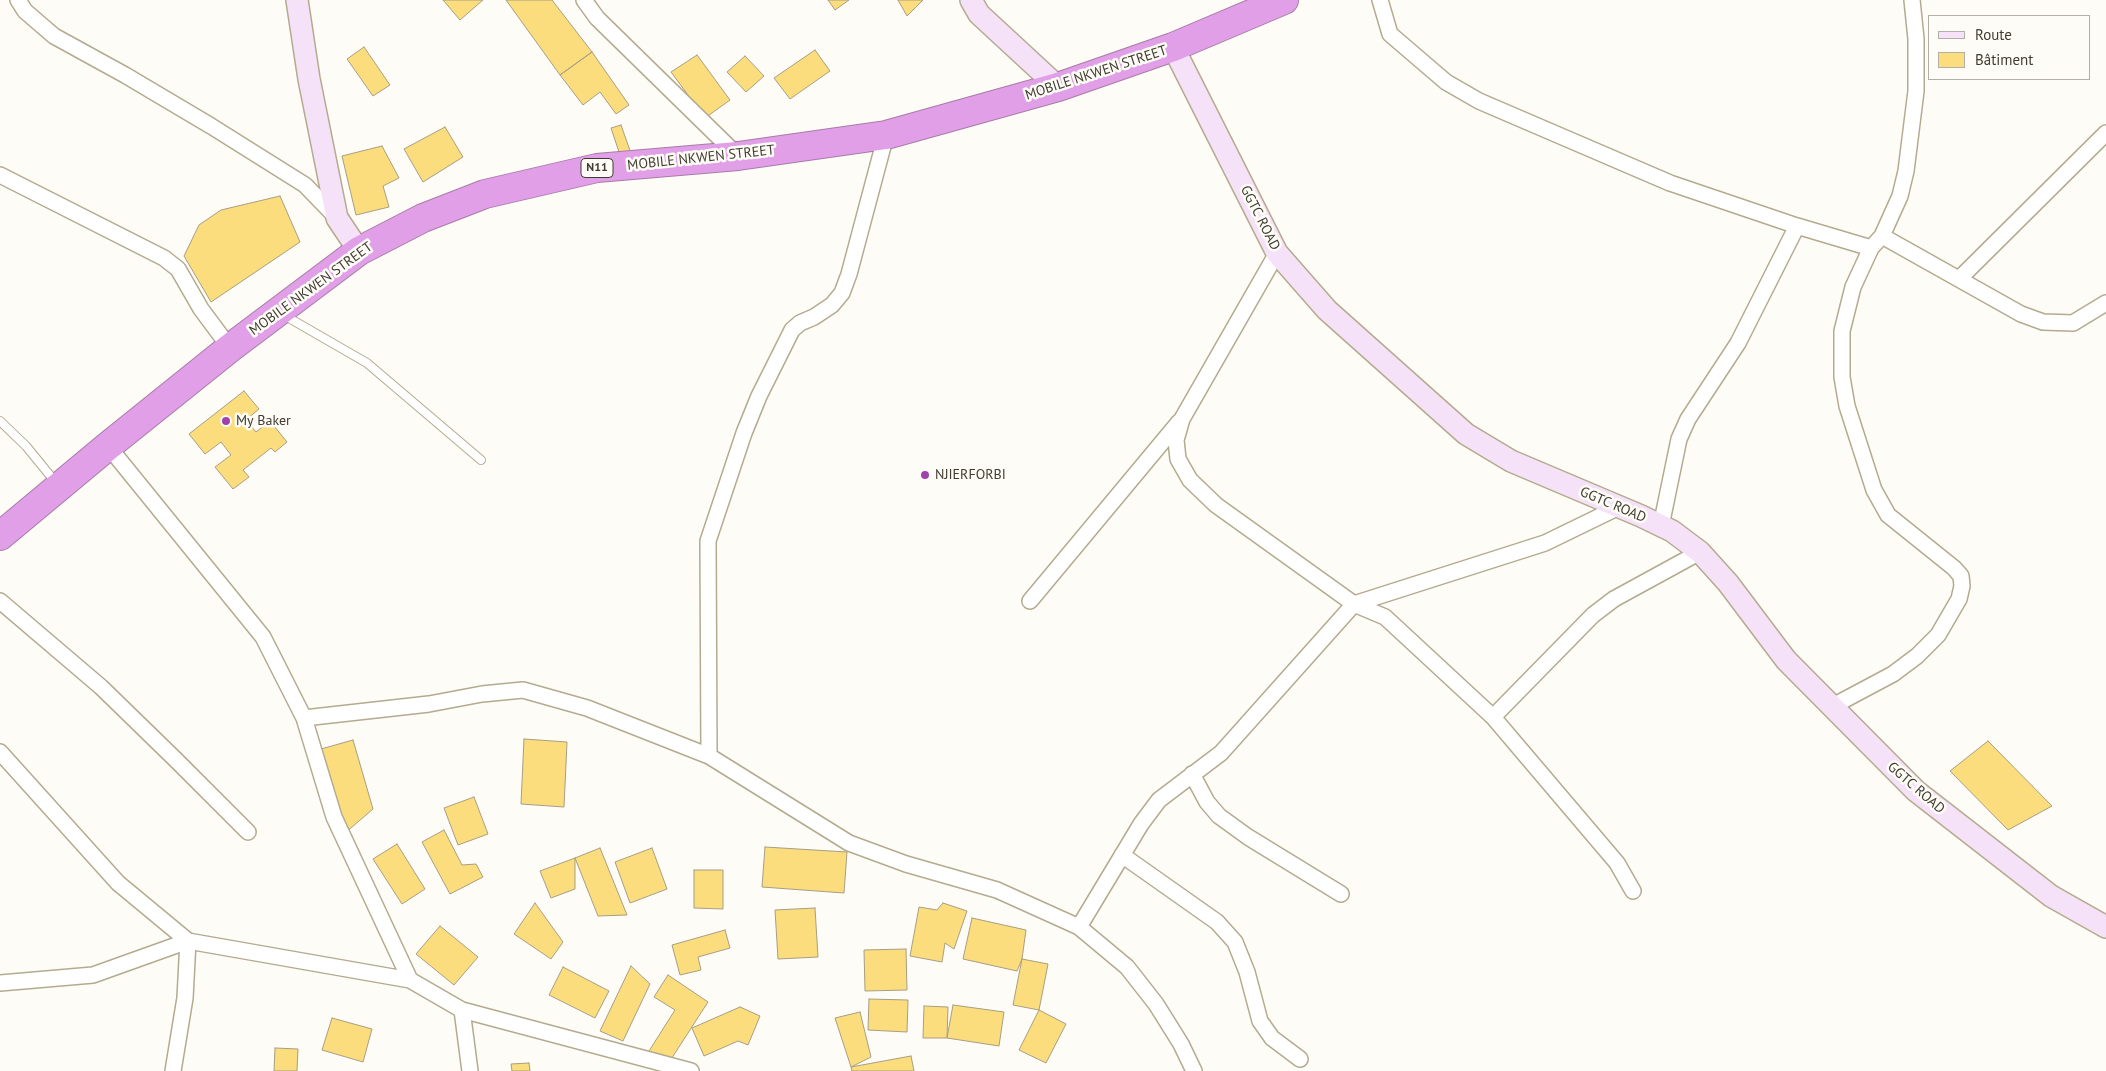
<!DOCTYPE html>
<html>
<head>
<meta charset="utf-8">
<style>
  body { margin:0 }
  #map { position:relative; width:2106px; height:1071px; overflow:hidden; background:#fdfcf6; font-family:"PT Sans",sans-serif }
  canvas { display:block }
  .legend { position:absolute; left:1928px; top:15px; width:162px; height:65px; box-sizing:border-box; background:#fdfcf6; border:1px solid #b1afa7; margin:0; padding:6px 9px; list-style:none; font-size:15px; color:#3f3c30 }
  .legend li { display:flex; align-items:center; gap:10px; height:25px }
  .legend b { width:25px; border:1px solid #b1afa7 }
</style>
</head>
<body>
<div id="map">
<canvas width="2106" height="1071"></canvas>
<ul class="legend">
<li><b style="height:6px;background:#f6e2f8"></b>Route</li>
<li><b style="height:14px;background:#fcdd7d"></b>Bâtiment</li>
</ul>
</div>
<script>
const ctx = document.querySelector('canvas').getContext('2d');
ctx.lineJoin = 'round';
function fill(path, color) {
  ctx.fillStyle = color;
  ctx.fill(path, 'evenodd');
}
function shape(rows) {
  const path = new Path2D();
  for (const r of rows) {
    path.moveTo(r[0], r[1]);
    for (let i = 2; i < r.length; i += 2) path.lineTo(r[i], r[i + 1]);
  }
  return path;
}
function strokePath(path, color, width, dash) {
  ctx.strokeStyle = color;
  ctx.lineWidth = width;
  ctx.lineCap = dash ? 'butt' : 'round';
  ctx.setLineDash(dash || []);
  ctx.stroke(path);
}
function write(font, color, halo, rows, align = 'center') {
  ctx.font = font + ' "PT Sans",sans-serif';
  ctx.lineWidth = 5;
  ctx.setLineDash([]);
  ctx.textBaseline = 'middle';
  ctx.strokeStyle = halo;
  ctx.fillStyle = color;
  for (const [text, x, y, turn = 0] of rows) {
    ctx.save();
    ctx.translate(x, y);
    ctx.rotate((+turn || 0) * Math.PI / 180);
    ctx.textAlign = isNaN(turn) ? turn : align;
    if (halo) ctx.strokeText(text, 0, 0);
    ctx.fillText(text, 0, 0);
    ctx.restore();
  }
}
const building = shape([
  [443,0,483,0,460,20,443,0],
  [506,0,552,0,592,52,560,75,506,0],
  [828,0,849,0,835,10,828,0],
  [898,0,923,0,907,16,898,0],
  [364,47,390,85,373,96,347,59,364,47],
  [815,50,830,71,790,99,774,78,815,50],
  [592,52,629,105,616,114,600,92,583,105,560,75,592,52],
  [697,55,730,100,705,118,671,72,697,55],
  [745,56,764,76,746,92,727,72,745,56],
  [621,125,633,159,621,158,611,128,621,125],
  [445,127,463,157,423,182,404,149,445,127],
  [382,146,399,178,383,186,389,207,356,215,342,156,382,146],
  [280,196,300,242,211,302,184,256,199,225,221,210,280,196],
  [244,391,259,409,246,420,256,432,270,421,287,442,275,452,271,448,243,470,249,477,233,489,215,467,231,455,221,442,205,454,189,434,244,391],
  [524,739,567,742,564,807,521,804,524,739],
  [353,740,373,809,345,833,321,749,353,740],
  [1988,741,2052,806,2008,830,1950,771,1988,741],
  [474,797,488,834,458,845,444,808,474,797],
  [444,830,462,865,476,864,483,877,450,894,422,842,444,830],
  [397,844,425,889,402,904,373,859,397,844],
  [765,847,847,852,844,893,762,887,765,847],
  [600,848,627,915,598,916,575,858,600,848],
  [652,848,667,889,630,903,615,862,652,848],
  [575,858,575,889,551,898,540,871,575,858],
  [694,870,723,870,723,909,694,908,694,870],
  [535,903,563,942,551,959,514,934,535,903],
  [943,903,967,911,954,949,945,943,942,962,910,956,919,907,937,910,943,903],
  [815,908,818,957,778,959,775,910,815,908],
  [972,918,1026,930,1022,959,1017,971,963,959,972,918],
  [440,926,478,957,454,985,416,954,440,926],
  [725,930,730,948,698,957,701,970,680,975,672,945,725,930],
  [906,949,907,990,865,991,864,950,906,949],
  [1022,959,1048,964,1039,1010,1013,1005,1022,959],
  [631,966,650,984,623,1041,600,1031,631,966],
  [563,967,609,991,595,1018,549,995,563,967],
  [668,975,708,1002,668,1064,649,1051,675,1010,654,997,668,975],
  [869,999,908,1000,907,1032,868,1030,869,999],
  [953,1005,1004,1012,999,1046,947,1038,953,1005],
  [924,1006,948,1007,947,1038,923,1038,924,1006],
  [740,1007,760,1016,748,1045,738,1041,704,1056,692,1028,740,1007],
  [1039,1010,1066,1024,1046,1063,1019,1050,1039,1010],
  [860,1012,871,1057,851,1067,835,1018,860,1012],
  [332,1018,372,1029,363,1062,322,1050,332,1018],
  [275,1048,298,1049,297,1071,274,1071,275,1048],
  [911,1056,914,1071,852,1071,851,1067,911,1056],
  [529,1063,530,1071,512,1071,511,1064,529,1063]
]);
const lane = shape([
  [282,314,367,363,481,460],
  [0,421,26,446,57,484]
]);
const street = shape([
  [18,0,25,11,54,36,125,75,211,126,305,185,337,218],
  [584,0,597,18,738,156],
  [1380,0,1390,34,1446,82,1479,101,1670,183,1797,226,1871,248,1853,287,1842,331,1842,377,1847,406,1874,490,1888,515,1954,568,1961,576,1962,586,1959,599,1938,635,1917,656,1893,674,1831,707],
  [0,175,164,258,178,269,201,309,230,348],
  [1882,236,2021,314,2043,322,2073,323,2106,303],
  [1871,248,1882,236,1900,196,1906,171,1916,91,1916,39,1912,0],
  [1277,253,1182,419,1176,440,1178,459,1190,480,1216,505,1354,604,1385,617,1493,717,1617,863,1633,891],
  [1959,279,2106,133],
  [108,446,263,637,304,718,334,817,410,980],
  [1661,526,1679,439,1688,419,1738,343,1797,226],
  [0,601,101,687,176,760,248,832],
  [1030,601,1179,422],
  [1493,717,1593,615,1614,599,1700,552],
  [304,718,429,704,482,694,523,690,587,708,709,756,849,843,906,864,997,890,1079,927,1127,967,1156,1004,1181,1044,1194,1071],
  [0,752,118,883,188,941,185,998,173,1071],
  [709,756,708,541,744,433,759,396,792,330,800,323,814,317,832,305,842,293,849,274,886,135],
  [1192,774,1207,802,1219,816,1248,837,1341,894],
  [1122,855,1217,922,1235,942,1247,972,1260,1021,1272,1038,1300,1059],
  [1079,927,1141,824,1159,800,1221,753,1354,604,1545,543,1619,507],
  [0,983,93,975,188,941,410,980,462,1010,691,1071],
  [462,1010,470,1071]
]);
const secondary = shape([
  [297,0,309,79,337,218,359,251],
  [971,0,979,14,1058,87],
  [1173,47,1277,253,1327,310,1466,434,1511,461,1641,516,1672,531,1700,552,1728,583,1786,660,1916,791,2051,896,2106,927]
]);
const highway = shape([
  [0,536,108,446,230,348,359,251,423,218,485,194,597,168,738,156,886,135,1058,87,1173,47,1284,0]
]);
const markers = [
  [226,421,5,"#a142ab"],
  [925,475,5,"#a142ab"]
];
const shields = [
  [597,168,32]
];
const shieldNames = [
  ["N11",597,168]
];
const streetNames = [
  ["MOBILE NKWEN STREET",1096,73,-18],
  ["MOBILE NKWEN STREET",701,158,-6],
  ["GGTC ROAD",1260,218,63],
  ["MOBILE NKWEN STREET",311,289,-36],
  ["GGTC ROAD",1613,505,23],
  ["GGTC ROAD",1916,788,41]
];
const poiNames = [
  ["My Baker",236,421],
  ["NJIERFORBI",935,475]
];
fill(building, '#fcdd7d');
strokePath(building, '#a79e83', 1);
strokePath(lane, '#b4ab8f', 10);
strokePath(street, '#b4ab8f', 18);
strokePath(secondary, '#b4ab8f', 24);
strokePath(highway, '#a87ca7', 30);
strokePath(lane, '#fff', 8);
strokePath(street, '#fff', 15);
strokePath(secondary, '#f6e2f8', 21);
strokePath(highway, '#e19fe7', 28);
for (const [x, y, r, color] of markers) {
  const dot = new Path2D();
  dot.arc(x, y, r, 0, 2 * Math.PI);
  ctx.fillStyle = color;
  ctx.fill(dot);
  strokePath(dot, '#fdfcf6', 2);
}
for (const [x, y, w] of shields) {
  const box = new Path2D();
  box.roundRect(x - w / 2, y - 9.5, w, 19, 4);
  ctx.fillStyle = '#fdfcf6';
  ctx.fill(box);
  strokePath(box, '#3f3c30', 1);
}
write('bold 12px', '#3f3c30', null, shieldNames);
write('14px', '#3f3c30', '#fdfcf6', streetNames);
write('14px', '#3f3c30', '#fdfcf6', poiNames, 'left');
</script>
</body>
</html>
